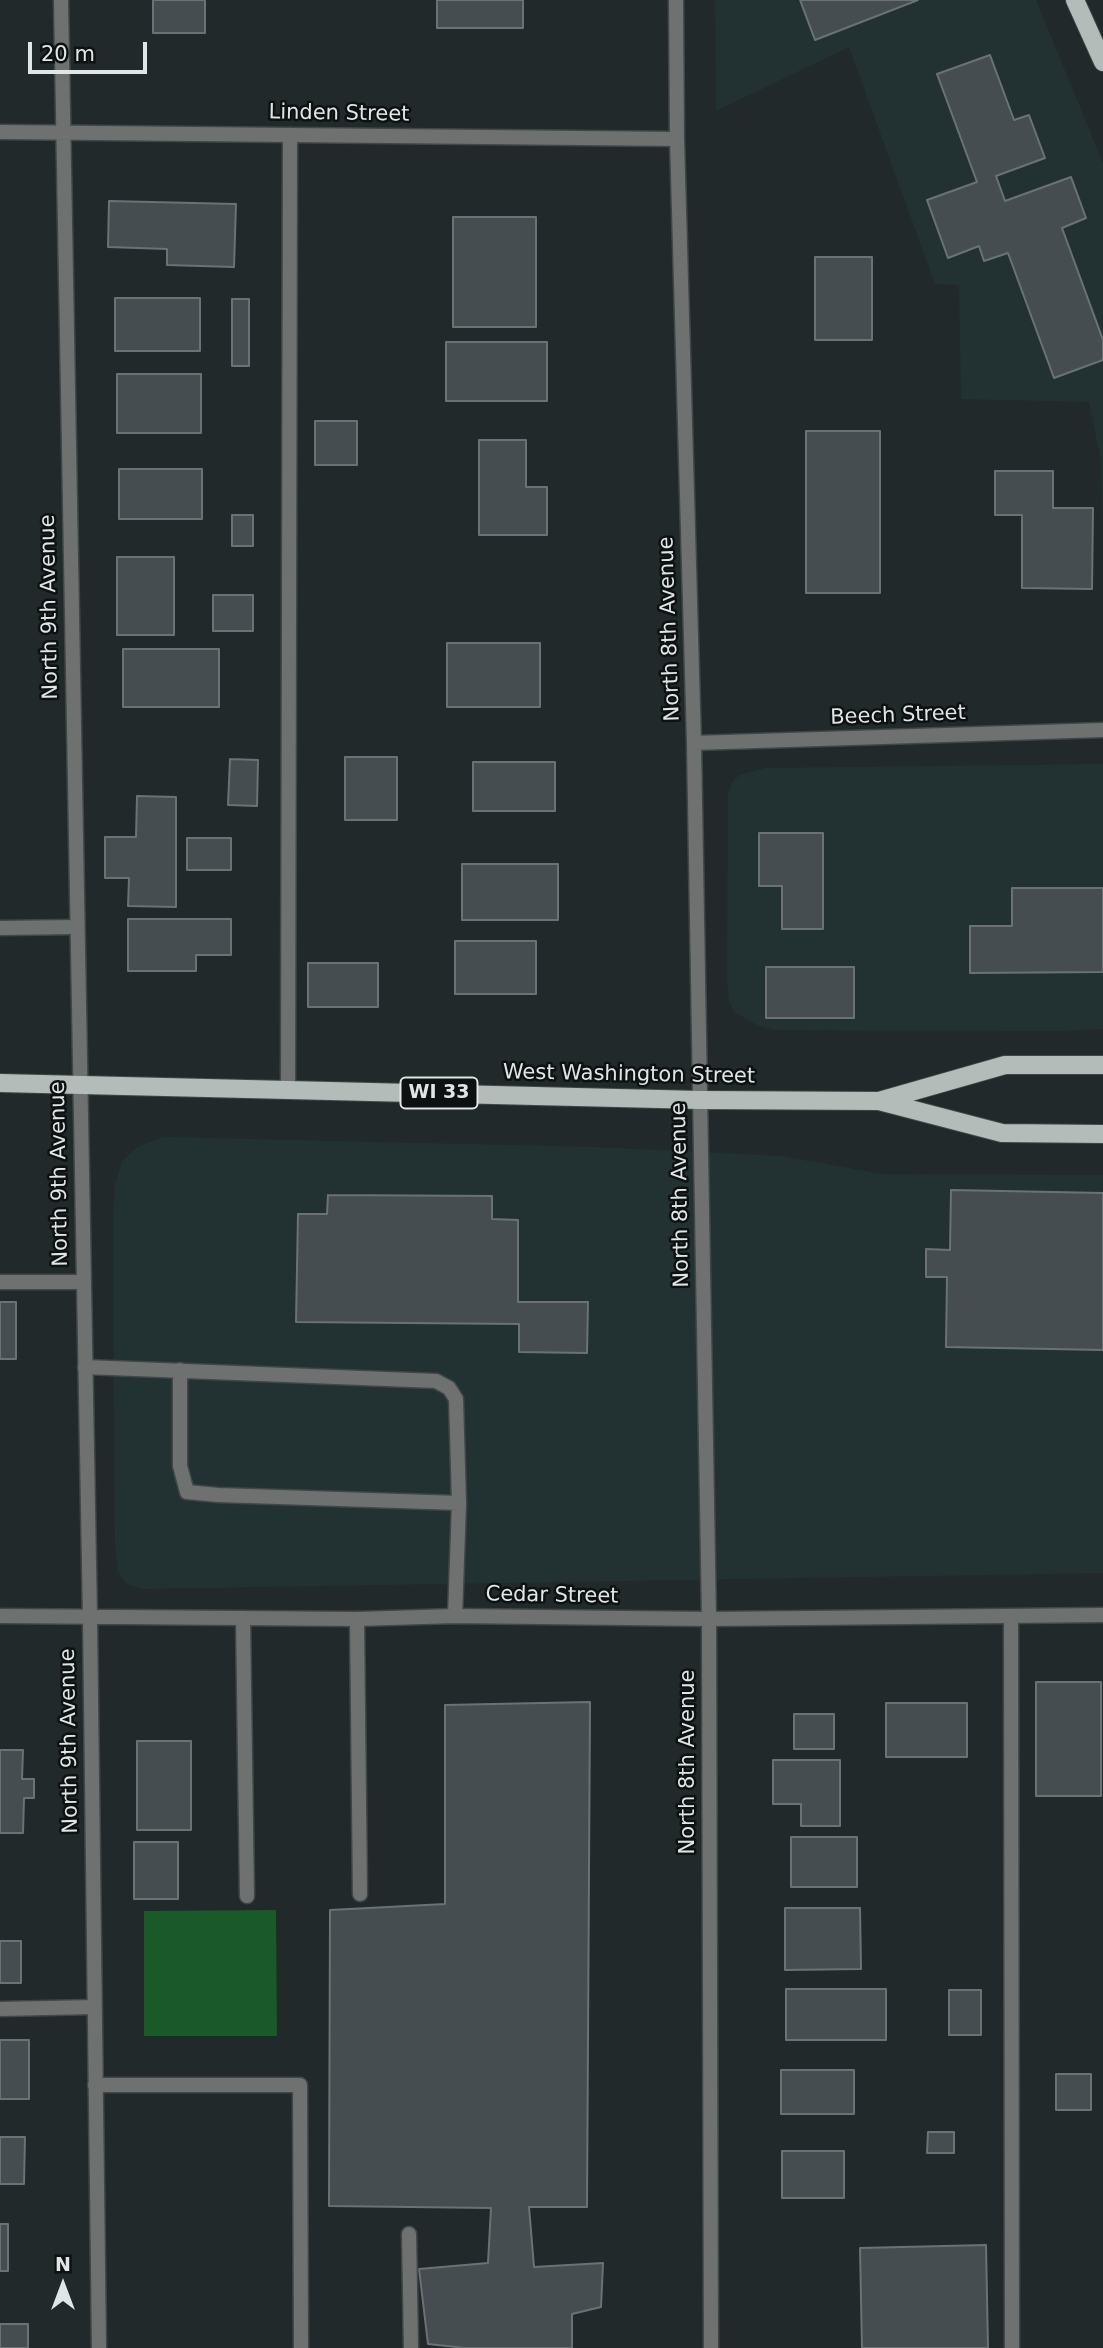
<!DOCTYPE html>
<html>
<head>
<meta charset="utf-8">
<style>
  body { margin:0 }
  #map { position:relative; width:1103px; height:2348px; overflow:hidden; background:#22292a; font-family:"DejaVu Sans",sans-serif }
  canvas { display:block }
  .north { position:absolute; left:28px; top:2250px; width:70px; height:70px; -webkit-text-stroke:5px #0e1111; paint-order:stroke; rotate:0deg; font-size:19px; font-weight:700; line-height:28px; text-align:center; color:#e0e5e5 }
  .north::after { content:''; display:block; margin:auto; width:24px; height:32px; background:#e0e5e5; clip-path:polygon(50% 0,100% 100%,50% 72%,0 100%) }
  .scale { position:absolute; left:28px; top:42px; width:119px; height:32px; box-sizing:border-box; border:4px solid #e0e5e5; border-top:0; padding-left:9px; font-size:21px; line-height:24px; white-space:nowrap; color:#e0e5e5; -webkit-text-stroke:5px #0e1111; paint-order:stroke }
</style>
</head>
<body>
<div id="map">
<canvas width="1103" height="2348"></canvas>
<div class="north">N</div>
<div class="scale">20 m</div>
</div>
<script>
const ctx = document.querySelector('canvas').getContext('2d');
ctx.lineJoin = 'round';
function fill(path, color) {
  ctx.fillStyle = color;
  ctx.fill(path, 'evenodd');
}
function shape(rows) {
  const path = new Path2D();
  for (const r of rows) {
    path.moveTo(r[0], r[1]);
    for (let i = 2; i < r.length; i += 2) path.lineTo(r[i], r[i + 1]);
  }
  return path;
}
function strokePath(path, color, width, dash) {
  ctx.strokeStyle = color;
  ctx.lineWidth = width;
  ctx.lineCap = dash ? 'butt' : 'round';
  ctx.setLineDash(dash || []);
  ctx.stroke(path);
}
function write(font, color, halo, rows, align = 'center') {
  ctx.font = font + ' "DejaVu Sans",sans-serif';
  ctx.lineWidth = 5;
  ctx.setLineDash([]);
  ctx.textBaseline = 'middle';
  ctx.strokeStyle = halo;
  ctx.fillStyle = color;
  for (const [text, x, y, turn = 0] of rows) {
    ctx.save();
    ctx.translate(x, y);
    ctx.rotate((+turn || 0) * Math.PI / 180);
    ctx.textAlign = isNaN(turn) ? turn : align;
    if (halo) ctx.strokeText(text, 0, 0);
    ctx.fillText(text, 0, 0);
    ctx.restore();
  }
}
const built = shape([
  [715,0,1036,0,1103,163,1103,526,1101,460,1089,402,961,399,959,285,935,284,849,47,716,111],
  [1103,764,1103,1029,1057,1031,776,1030,759,1026,734,1012,729,1001,727,980,728,795,731,784,739,775,765,768],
  [163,1137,594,1147,780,1156,883,1174,1103,1175,1103,1573,142,1589,127,1584,118,1572,115,1545,113,1225,115,1185,122,1161,139,1146]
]);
const green = shape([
  [276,1910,277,2036,144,2036,144,1911]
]);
const building = shape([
  [153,0,205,0,205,33,153,33,153,0],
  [437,0,523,0,523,28,437,28,437,0],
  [800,0,918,0,815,40,800,0],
  [990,55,1014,120,1029,115,1045,158,996,176,1005,201,1071,177,1086,218,1062,228,1103,340,1103,360,1054,378,1008,253,984,261,979,246,948,258,927,200,977,182,937,74,990,55],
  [109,201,236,204,234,267,167,265,167,249,108,247,109,201],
  [453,217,536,217,536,327,453,327,453,217],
  [815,257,872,257,872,340,815,340,815,257],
  [115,298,200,298,200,351,115,351,115,298],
  [232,299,249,299,249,366,232,366,232,299],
  [446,342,547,342,547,401,446,401,446,342],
  [117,374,201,374,201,433,117,433,117,374],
  [315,421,357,421,357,465,315,465,315,421],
  [806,431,880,431,880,593,806,593,806,431],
  [479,440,526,440,526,487,547,487,547,535,479,535,479,440],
  [119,469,202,469,202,519,119,519,119,469],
  [995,471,1053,471,1053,508,1093,508,1092,589,1022,588,1022,515,995,515,995,471],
  [232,515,253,515,253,546,232,546,232,515],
  [117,557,174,557,174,635,117,635,117,557],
  [213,595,253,595,253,631,213,631,213,595],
  [447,643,540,643,540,707,447,707,447,643],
  [123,649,219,649,219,707,123,707,123,649],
  [345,757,397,757,397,820,345,820,345,757],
  [230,759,258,760,257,806,228,805,230,759],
  [473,762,555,762,555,811,473,811,473,762],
  [137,796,176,797,176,907,128,906,129,878,105,878,105,837,136,837,137,796],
  [759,833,823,833,823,929,782,929,782,886,759,886,759,833],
  [187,838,231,838,231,870,187,870,187,838],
  [462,864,558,864,558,920,462,920,462,864],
  [1012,888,1103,888,1103,972,970,973,970,926,1012,926,1012,888],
  [128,919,231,919,231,955,196,955,196,971,128,971,128,919],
  [455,941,536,941,536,994,455,994,455,941],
  [308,963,378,963,378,1007,308,1007,308,963],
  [766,967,854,967,854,1018,766,1018,766,967],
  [951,1190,1103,1193,1103,1350,946,1347,947,1277,926,1277,926,1249,950,1250,951,1190],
  [328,1195,492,1196,492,1219,518,1220,518,1302,588,1302,587,1353,519,1352,519,1324,296,1322,298,1214,327,1214,328,1195],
  [0,1302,16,1302,16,1359,0,1359,0,1302],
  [1036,1682,1101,1682,1101,1796,1036,1796,1036,1682],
  [590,1702,587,2207,529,2207,534,2267,603,2263,601,2307,572,2314,572,2348,465,2348,428,2344,419,2269,488,2263,491,2208,329,2206,330,1910,445,1904,445,1705,590,1702],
  [886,1703,967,1703,967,1757,886,1757,886,1703],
  [794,1714,834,1714,834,1749,794,1749,794,1714],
  [137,1741,191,1741,191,1830,137,1830,137,1741],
  [0,1750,23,1750,22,1779,34,1779,34,1798,24,1798,23,1833,0,1833,0,1750],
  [773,1760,840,1760,840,1826,801,1826,801,1804,773,1804,773,1760],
  [791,1837,857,1837,857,1887,791,1887,791,1837],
  [134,1842,178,1842,178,1899,134,1899,134,1842],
  [785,1908,860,1908,861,1969,785,1970,785,1908],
  [0,1941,21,1941,21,1983,0,1983,0,1941],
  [786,1989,886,1989,886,2040,786,2040,786,1989],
  [949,1990,981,1990,981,2035,949,2035,949,1990],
  [0,2040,29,2040,29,2099,0,2099,0,2040],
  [781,2070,854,2070,854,2114,781,2114,781,2070],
  [1056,2074,1091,2074,1091,2110,1056,2110,1056,2074],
  [928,2132,954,2132,954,2153,927,2153,928,2132],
  [0,2137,25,2137,24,2184,0,2184,0,2137],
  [782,2151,844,2151,844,2198,782,2198,782,2151],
  [0,2224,8,2224,8,2271,0,2271,0,2224],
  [986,2245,988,2348,862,2348,860,2248,986,2245],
  [0,2324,28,2324,28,2348,0,2348,0,2324]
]);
const service = shape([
  [0,928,77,927],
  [288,1090,290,135],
  [0,1282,83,1282],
  [85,1367,436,1381,449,1388,456,1399,459,1503,455,1616],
  [180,1370,180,1466,187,1492,218,1495,459,1503],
  [1011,1616,1012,2348],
  [243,1618,247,1896],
  [357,1619,360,1894],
  [0,2009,94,2007],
  [95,2085,300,2085,301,2348],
  [409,2234,411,2348]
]);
const minor = shape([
  [61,0,90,1618,99,2348],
  [676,0,677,139,694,743,709,1619,711,2348],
  [0,132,677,139],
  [694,743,1103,730],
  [0,1616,357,1619,455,1616,709,1619,1103,1615]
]);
const primary = shape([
  [1075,0,1103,62],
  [0,1083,700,1100,879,1101,1002,1133,1103,1134],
  [879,1101,1005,1065,1103,1065]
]);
const shields = [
  [439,1093,77]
];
const shieldNames = [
  ["WI 33",439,1093]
];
const streetNames = [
  ["Linden Street",339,114,1],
  ["North 9th Avenue",50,607,-91],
  ["North 8th Avenue",670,629,-92],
  ["Beech Street",898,716,-2],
  ["West Washington Street",629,1075,1],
  ["North 9th Avenue",60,1174,-91],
  ["North 8th Avenue",681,1195,-91],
  ["Cedar Street",552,1596,1],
  ["North 9th Avenue",70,1741,-91],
  ["North 8th Avenue",689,1762,-90]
];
fill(built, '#223233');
fill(green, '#1a5928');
fill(building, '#464d50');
strokePath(building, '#6a7276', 2);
strokePath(service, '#404748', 17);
strokePath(minor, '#404748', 17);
strokePath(primary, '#404748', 20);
strokePath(service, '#6e7170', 14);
strokePath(minor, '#6e7170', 14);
strokePath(primary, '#b4bcb9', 18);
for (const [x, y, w] of shields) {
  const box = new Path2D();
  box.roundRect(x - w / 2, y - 15.5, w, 31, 5);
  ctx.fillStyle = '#0e1111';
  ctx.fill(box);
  strokePath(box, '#e0e5e5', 2);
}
write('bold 19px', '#e0e5e5', null, shieldNames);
write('21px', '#e0e5e5', '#0e1111', streetNames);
</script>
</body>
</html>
